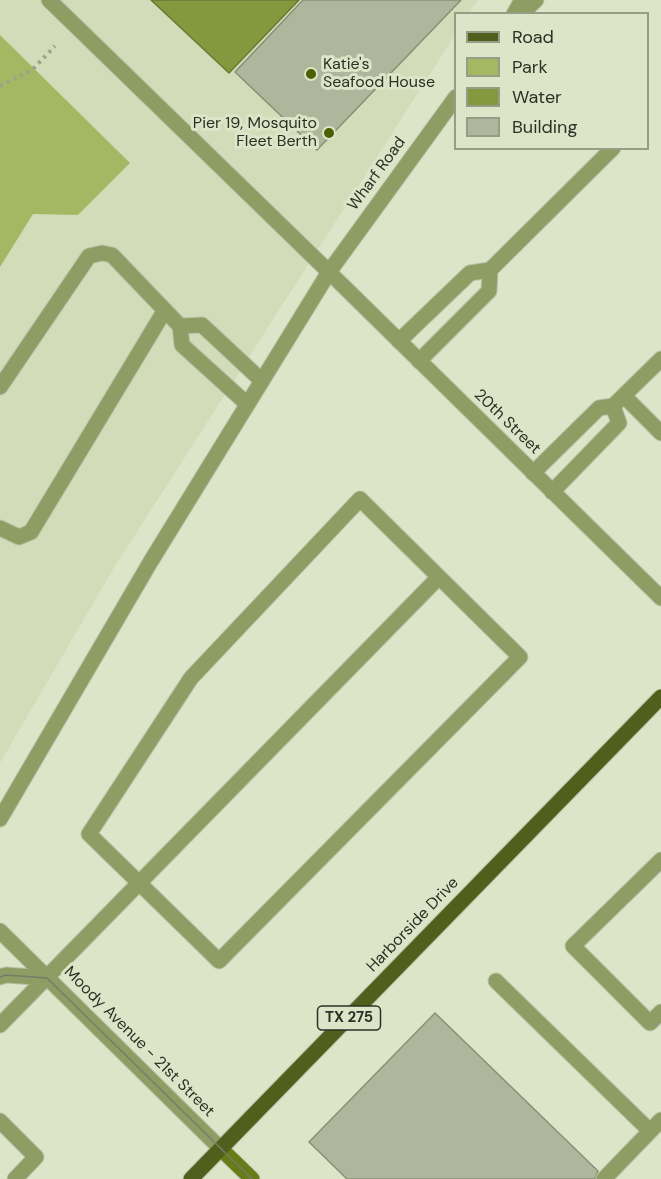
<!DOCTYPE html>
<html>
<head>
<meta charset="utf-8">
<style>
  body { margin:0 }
  #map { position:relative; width:661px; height:1179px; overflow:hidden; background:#dce5c8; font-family:"DM Sans",sans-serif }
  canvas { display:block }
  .legend { position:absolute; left:454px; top:12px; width:195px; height:138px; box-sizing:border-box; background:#dce5c8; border:2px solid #969d87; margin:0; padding:8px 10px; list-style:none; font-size:18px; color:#2d3025 }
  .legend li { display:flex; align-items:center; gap:12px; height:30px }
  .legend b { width:30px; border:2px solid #969d87 }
</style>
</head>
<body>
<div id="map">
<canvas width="661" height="1179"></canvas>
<ul class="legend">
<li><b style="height:8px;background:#515f1d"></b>Road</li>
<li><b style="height:16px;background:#a4b864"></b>Park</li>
<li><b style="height:16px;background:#84993d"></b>Water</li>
<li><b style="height:16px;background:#aeb69b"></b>Building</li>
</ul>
</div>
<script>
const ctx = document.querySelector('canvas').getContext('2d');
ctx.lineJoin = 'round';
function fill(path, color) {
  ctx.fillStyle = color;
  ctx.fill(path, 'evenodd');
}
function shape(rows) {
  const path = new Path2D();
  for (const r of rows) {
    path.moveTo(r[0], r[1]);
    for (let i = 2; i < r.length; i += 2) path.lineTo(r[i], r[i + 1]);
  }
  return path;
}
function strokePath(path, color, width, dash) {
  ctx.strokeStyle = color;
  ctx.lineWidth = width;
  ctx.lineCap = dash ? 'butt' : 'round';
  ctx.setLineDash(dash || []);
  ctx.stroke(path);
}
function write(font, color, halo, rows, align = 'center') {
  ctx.font = font + ' "DM Sans",sans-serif';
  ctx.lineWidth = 6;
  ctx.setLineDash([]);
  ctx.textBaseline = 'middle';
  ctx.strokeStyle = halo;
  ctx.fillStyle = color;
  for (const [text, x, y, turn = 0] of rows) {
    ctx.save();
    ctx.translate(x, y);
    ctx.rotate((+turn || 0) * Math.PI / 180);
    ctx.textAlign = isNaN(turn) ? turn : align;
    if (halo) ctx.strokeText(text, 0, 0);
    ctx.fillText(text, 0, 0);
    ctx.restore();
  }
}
const built = shape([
  [0,0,478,0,469,13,456,14,455,35,112,571,0,763]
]);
const green = shape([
  [0,35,130,163,78,215,33,214,0,267]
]);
const water = shape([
  [151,0,299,0,229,73,151,0]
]);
const building = shape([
  [303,0,461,0,317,150,235,72,303,0],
  [435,1013,598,1171,595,1179,347,1179,309,1142,435,1013]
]);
const path = shape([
  [0,86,32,70,55,46]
]);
const service = shape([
  [49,0,329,272],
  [514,14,522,0],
  [490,270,613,148],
  [399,341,470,273,490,270,489,291,419,361],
  [0,387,89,256,102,253,112,255,180,326],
  [624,396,661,433],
  [247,404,182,345,180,326,202,325,261,380],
  [533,473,599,408,613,406,661,359],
  [552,492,619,423,613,406],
  [360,499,520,657,219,961,89,834,191,678,360,499],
  [0,528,19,537,31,532,165,310],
  [661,860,573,946,650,1023,661,1012],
  [0,977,6,975,47,978],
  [496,981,650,1131],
  [0,1025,439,577],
  [0,1121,36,1157,15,1179],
  [604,1179,661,1120]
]);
const minor = shape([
  [521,14,536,0],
  [329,272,661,598],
  [0,819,151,561,329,272,456,97],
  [0,931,221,1149]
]);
const secondary = shape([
  [221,1149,252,1179]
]);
const primary = shape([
  [191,1179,661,697]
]);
const tram = shape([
  [0,977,6,975,47,978,252,1179]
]);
const markers = [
  [311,74,6,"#4e5e00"],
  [329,133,6,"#4e5e00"]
];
const shields = [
  [349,1018,63]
];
const shieldNames = [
  ["TX 275",349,1018]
];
const poiNames = [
  ["Katie's",323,65],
  ["Seafood House",323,83],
  ["Pier 19, Mosquito",317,124,"right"],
  ["Fleet Berth",317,142,"right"]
];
const streetNames = [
  ["Wharf Road",377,174,-54],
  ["20th Street",507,422,44],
  ["Harborside Drive",413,925,-46],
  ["Moody Avenue - 21st Street",139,1042,45]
];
fill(built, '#d2dcb8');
fill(green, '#a4b864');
fill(water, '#84993d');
strokePath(water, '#6a7a36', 1.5);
fill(building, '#aeb69b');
strokePath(building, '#899076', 1.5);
strokePath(service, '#b9c1a7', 17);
strokePath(minor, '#b9c1a7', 17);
strokePath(secondary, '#b9c1a7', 17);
strokePath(primary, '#b9c1a7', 17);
strokePath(path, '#9ca38d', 4, [3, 4.5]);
strokePath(service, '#8e9d64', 15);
strokePath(minor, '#8e9d64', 15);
strokePath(secondary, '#687b16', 15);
strokePath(primary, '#515f1d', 15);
strokePath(tram, '#767c69', 1.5);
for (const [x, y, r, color] of markers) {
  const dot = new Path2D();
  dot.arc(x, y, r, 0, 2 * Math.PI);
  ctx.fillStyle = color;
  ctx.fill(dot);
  strokePath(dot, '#dce5c8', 2);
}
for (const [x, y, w] of shields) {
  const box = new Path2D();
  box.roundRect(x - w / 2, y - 12, w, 24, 4.5);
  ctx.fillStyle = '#dce5c8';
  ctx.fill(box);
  strokePath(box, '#2d3025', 1.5);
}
write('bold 15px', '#2d3025', null, shieldNames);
write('16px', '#2d3025', '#dce5c8', poiNames, 'left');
write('16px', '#2d3025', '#dce5c8', streetNames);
</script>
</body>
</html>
